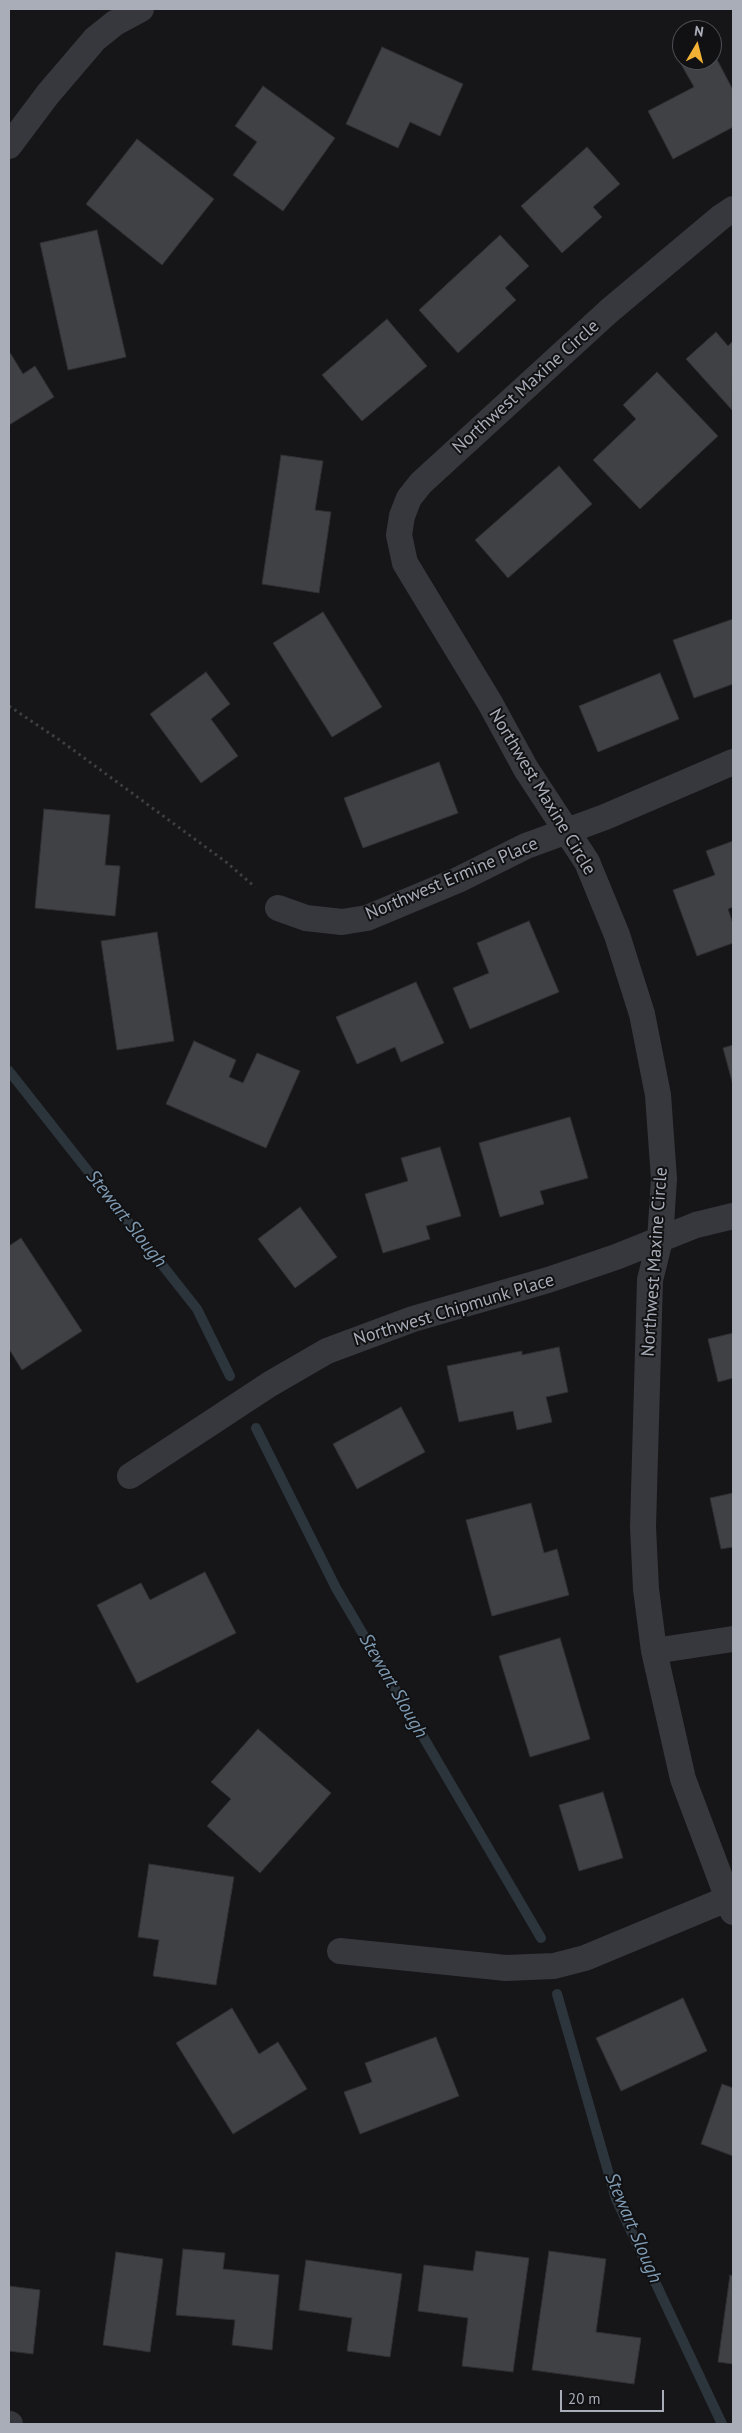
<!DOCTYPE html>
<html>
<head>
<meta charset="utf-8">
<style>
  body { margin:0 }
  #map { position:relative; width:742px; height:2433px; overflow:hidden; background:#161618; font-family:"PT Sans",sans-serif }
  canvas { display:block }
  .frame { position:absolute; inset:0; border:10px solid #a8adb8; pointer-events:none }
  .north { position:absolute; left:672px; top:20px; width:50px; height:50px; box-sizing:border-box; background:#111113; border:1px solid #4d4f55; border-radius:50%; rotate:8deg; font-size:14px; font-weight:700; line-height:20px; text-align:center; color:#a8adb8 }
  .north::after { content:''; display:block; margin:auto; width:18px; height:22px; background:#f2b134; clip-path:polygon(50% 0,100% 100%,50% 72%,0 100%) }
  .scale { position:absolute; left:560px; top:2390px; width:104px; height:22px; box-sizing:border-box; border:2px solid #a8adb8; border-top:0; padding-left:6px; font-size:15px; line-height:18px; white-space:nowrap; color:#a8adb8; -webkit-text-stroke:4px #111113; paint-order:stroke }
</style>
</head>
<body>
<div id="map">
<canvas width="742" height="2433"></canvas>
<div class="frame"></div>
<div class="north">N</div>
<div class="scale">20 m</div>
</div>
<script>
const ctx = document.querySelector('canvas').getContext('2d');
ctx.lineJoin = 'round';
function shape(rows) {
  const path = new Path2D();
  for (const r of rows) {
    path.moveTo(r[0], r[1]);
    for (let i = 2; i < r.length; i += 2) path.lineTo(r[i], r[i + 1]);
  }
  return path;
}
function strokePath(path, color, width, dash) {
  ctx.strokeStyle = color;
  ctx.lineWidth = width;
  ctx.lineCap = dash ? 'butt' : 'round';
  ctx.setLineDash(dash || []);
  ctx.stroke(path);
}
function fill(path, color) {
  ctx.fillStyle = color;
  ctx.fill(path, 'evenodd');
}
function write(font, color, halo, rows, align = 'center') {
  ctx.font = font + ' "PT Sans",sans-serif';
  ctx.lineWidth = 4;
  ctx.setLineDash([]);
  ctx.textBaseline = 'middle';
  ctx.strokeStyle = halo;
  ctx.fillStyle = color;
  for (const [text, x, y, turn = 0] of rows) {
    ctx.save();
    ctx.translate(x, y);
    ctx.rotate((+turn || 0) * Math.PI / 180);
    ctx.textAlign = isNaN(turn) ? turn : align;
    if (halo) ctx.strokeText(text, 0, 0);
    ctx.fillText(text, 0, 0);
    ctx.restore();
  }
}
const stream = shape([
  [9,1071,197,1309,230,1376],
  [256,1428,336,1588,541,1938],
  [557,1994,616,2199,722,2424]
]);
const building = shape([
  [382,47,463,84,440,136,410,122,398,148,346,124,382,47],
  [712,50,733,90,733,127,673,159,648,111,694,87,681,64,688,60,712,60,712,50],
  [263,86,335,138,283,211,233,175,257,142,235,126,263,86],
  [137,139,214,199,162,265,86,204,137,139],
  [587,147,620,184,593,207,602,217,562,253,521,206,587,147],
  [97,230,126,357,68,370,40,243,97,230],
  [500,235,529,266,505,288,516,300,458,353,419,310,500,235],
  [387,319,427,366,362,421,322,375,387,319],
  [716,332,728,346,733,341,732,410,686,359,716,332],
  [9,351,23,374,35,366,54,397,9,425,9,351],
  [657,372,718,436,640,509,593,460,636,419,623,405,657,372],
  [281,455,323,461,315,510,331,512,319,593,262,584,281,455],
  [559,466,592,504,508,578,475,540,559,466],
  [323,612,382,707,332,737,273,643,323,612],
  [733,619,733,684,694,698,673,640,733,619],
  [206,672,230,704,211,719,238,756,201,783,150,714,206,672],
  [660,673,679,719,598,752,579,706,660,673],
  [439,762,458,813,363,848,344,798,439,762],
  [44,809,110,815,105,865,120,866,115,916,35,908,44,809],
  [733,841,733,907,728,909,733,924,733,943,697,956,673,890,715,875,706,851,733,841],
  [529,921,559,992,470,1029,453,988,489,973,477,943,529,921],
  [157,932,174,1041,117,1050,101,941,157,932],
  [416,982,444,1043,401,1062,395,1047,357,1064,336,1017,416,982],
  [194,1041,236,1060,229,1077,243,1083,257,1053,300,1071,266,1148,166,1104,194,1041],
  [733,1045,733,1085,723,1048,733,1045],
  [570,1117,588,1178,540,1191,544,1204,500,1217,479,1143,570,1117],
  [440,1147,461,1216,426,1226,430,1239,383,1253,365,1194,408,1181,401,1158,440,1147],
  [300,1207,337,1257,295,1288,258,1239,300,1207],
  [21,1238,82,1331,22,1370,9,1349,9,1246,21,1238],
  [733,1333,733,1378,718,1382,708,1339,733,1333],
  [559,1347,568,1392,546,1397,552,1422,517,1430,513,1411,459,1422,447,1366,522,1351,522,1355,559,1347],
  [401,1407,425,1452,357,1489,333,1444,401,1407],
  [733,1493,733,1547,721,1549,710,1498,733,1493],
  [531,1503,544,1553,557,1549,569,1595,492,1616,466,1520,531,1503],
  [205,1572,236,1633,137,1683,97,1605,141,1583,150,1600,205,1572],
  [560,1638,590,1739,530,1757,499,1656,560,1638],
  [258,1729,331,1793,260,1873,207,1826,231,1799,211,1782,258,1729],
  [603,1792,623,1858,579,1871,559,1805,603,1792],
  [149,1864,234,1877,216,1985,153,1976,159,1940,138,1937,149,1864],
  [683,1998,707,2051,621,2091,596,2038,683,1998],
  [232,2008,259,2054,278,2042,307,2089,233,2134,176,2043,232,2008],
  [436,2037,459,2096,360,2134,344,2092,372,2082,365,2063,436,2037],
  [722,2084,733,2088,733,2156,701,2144,722,2084],
  [183,2249,225,2253,223,2269,279,2275,272,2350,232,2345,235,2320,176,2315,183,2249],
  [476,2251,529,2258,513,2372,462,2366,468,2318,418,2311,424,2265,473,2271,476,2251],
  [549,2251,606,2259,596,2332,641,2338,634,2384,532,2370,549,2251],
  [116,2252,163,2259,150,2352,103,2345,116,2252],
  [306,2260,402,2274,390,2357,347,2351,352,2318,299,2310,306,2260],
  [730,2275,733,2276,733,2364,718,2362,730,2275],
  [9,2286,40,2290,33,2354,9,2351,9,2286]
]);
const path = shape([
  [9,706,61,741,226,862,255,887]
]);
const minor = shape([
  [9,146,48,94,95,39,115,23,141,9],
  [733,209,721,217,609,311,421,483,409,498,402,516,399,535,405,563,490,703,526,769,587,862,617,935,642,1014,658,1095,664,1179,660,1240,650,1280,643,1527,646,1589,654,1651,683,1779,733,1912],
  [278,908,306,918,342,922,367,918,458,880,526,846,605,817,733,762],
  [130,1476,270,1384,327,1351,413,1319,548,1280,616,1257,696,1225,733,1216],
  [654,1651,733,1639],
  [340,1951,506,1968,554,1966,585,1958,727,1899],
  [9,2424,10,2424]
]);
const streetNames = [
  ["Northwest Maxine Circle",526,387,-42],
  ["Northwest Maxine Circle",542,792,59],
  ["Northwest Ermine Place",452,879,-23],
  ["Northwest Maxine Circle",655,1262,-86],
  ["Northwest Chipmunk Place",454,1310,-17]
];
const waterNames = [
  ["Stewart Slough",126,1219,52],
  ["Stewart Slough",393,1686,60],
  ["Stewart Slough",633,2228,67]
];
strokePath(stream, '#2c353c', 10);
fill(building, '#404145');
strokePath(building, '#303034', 1);
strokePath(path, '#3d3f44', 3, [2.5, 4]);
strokePath(minor, '#37383d', 26);
write('18px', '#a8adb8', '#111113', streetNames);
write('italic 19px', '#7f9bb3', '#111113', waterNames);
</script>
</body>
</html>
